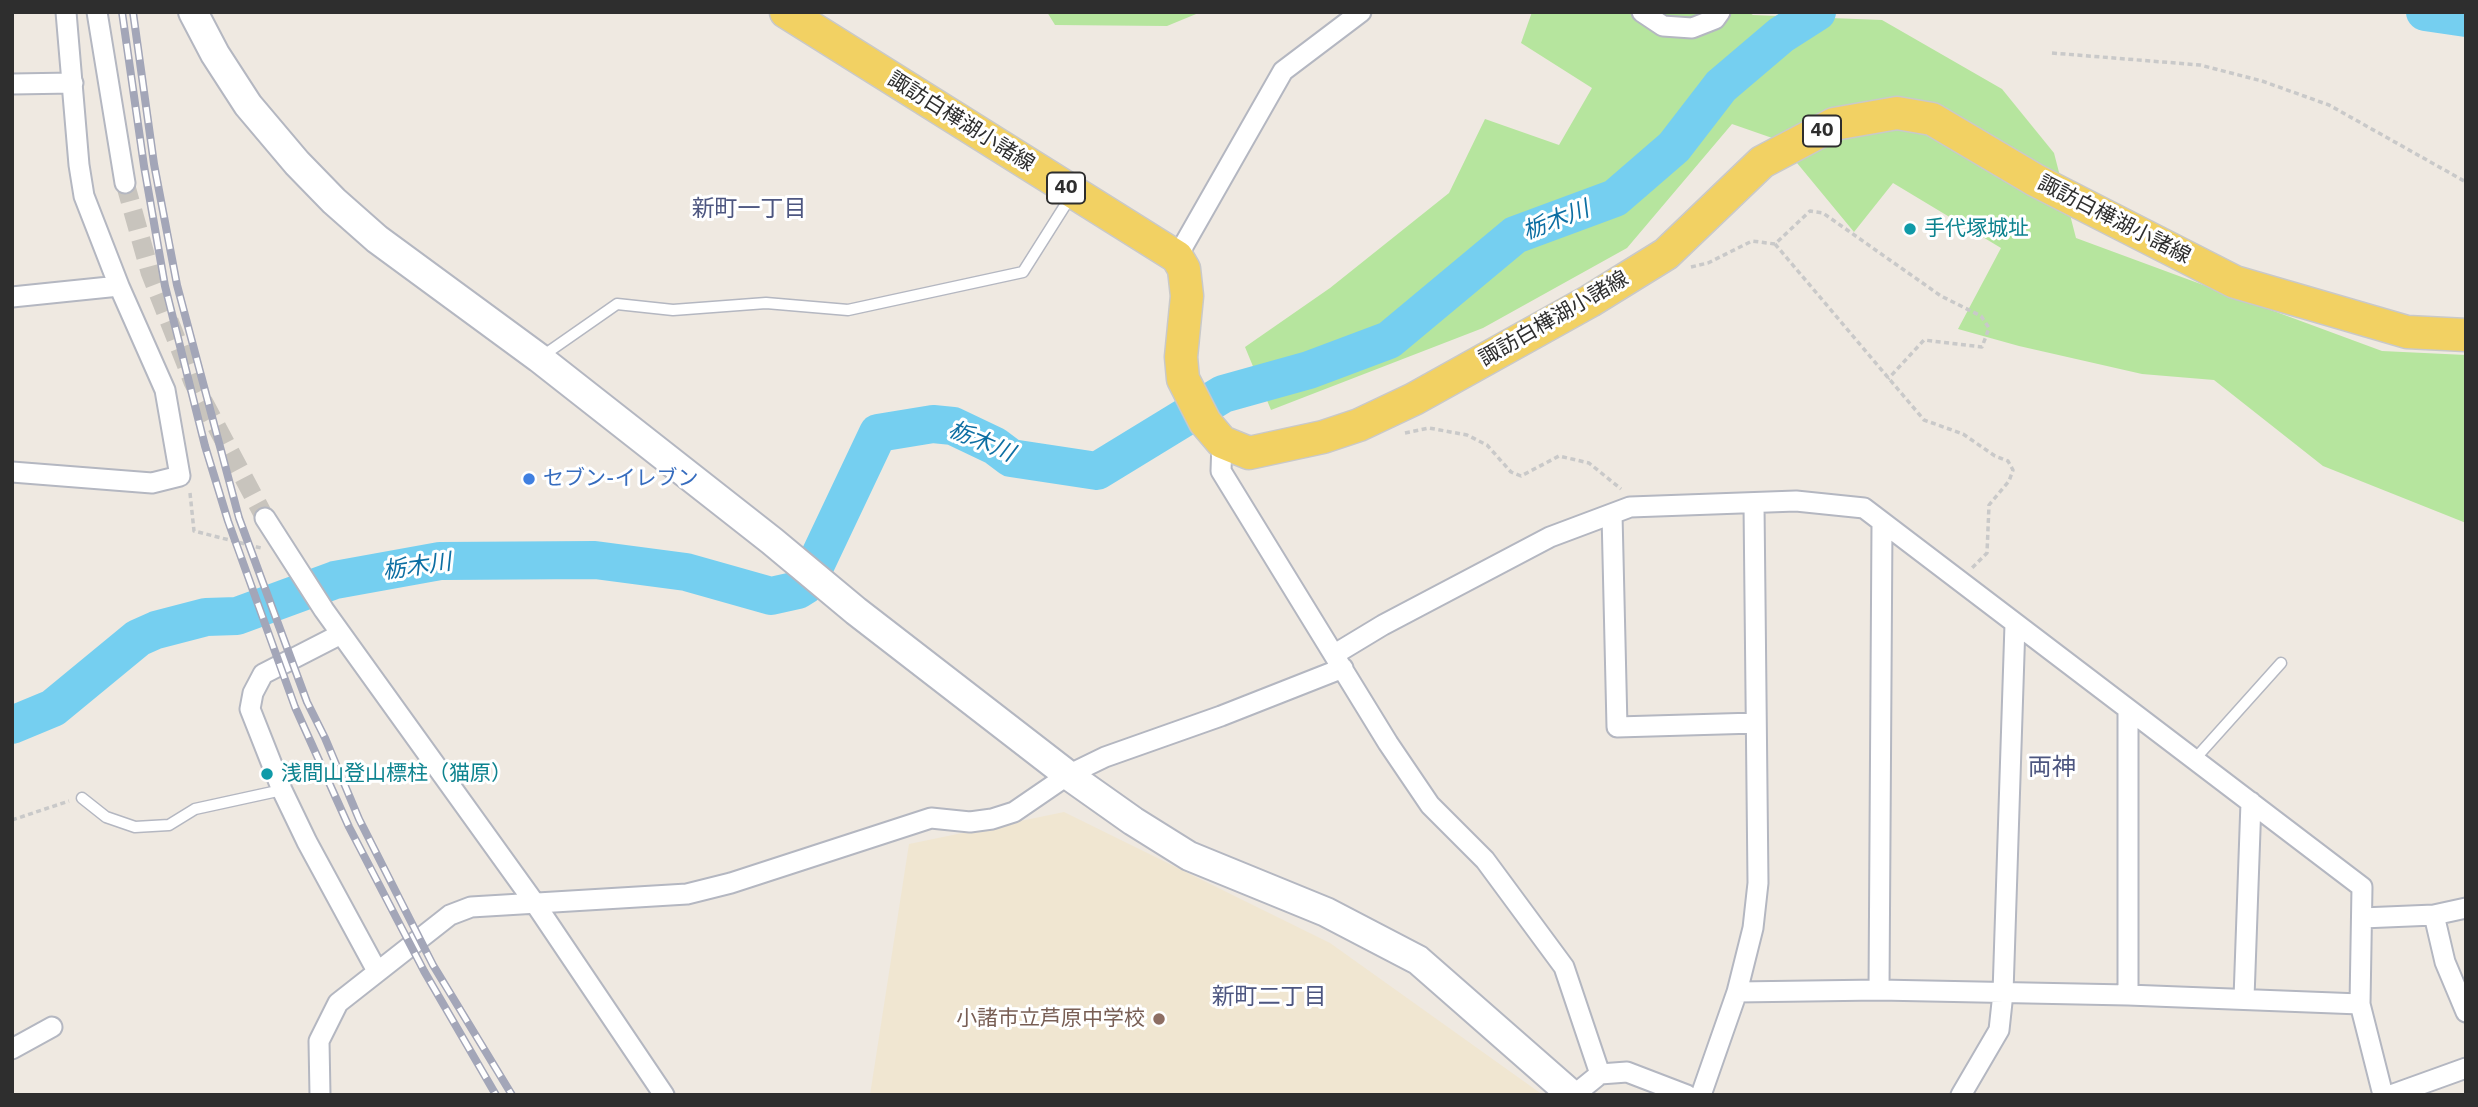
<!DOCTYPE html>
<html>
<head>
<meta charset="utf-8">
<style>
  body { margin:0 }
  #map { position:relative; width:2478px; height:1107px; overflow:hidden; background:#efe9e1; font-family:"IBM Plex Sans",sans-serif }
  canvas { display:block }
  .frame { position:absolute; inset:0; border:14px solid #2e2e2e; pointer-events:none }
</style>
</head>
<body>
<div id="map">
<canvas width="2478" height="1107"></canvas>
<div class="frame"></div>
</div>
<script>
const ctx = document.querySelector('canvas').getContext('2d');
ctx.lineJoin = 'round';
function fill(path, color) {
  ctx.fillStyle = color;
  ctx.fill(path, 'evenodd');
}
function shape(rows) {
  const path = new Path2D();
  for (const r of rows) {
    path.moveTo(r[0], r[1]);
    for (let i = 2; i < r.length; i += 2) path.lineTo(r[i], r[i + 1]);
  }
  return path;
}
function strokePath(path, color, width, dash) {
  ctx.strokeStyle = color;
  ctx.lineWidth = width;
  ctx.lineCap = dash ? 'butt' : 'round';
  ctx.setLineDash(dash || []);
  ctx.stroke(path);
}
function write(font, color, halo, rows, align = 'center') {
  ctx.font = font + ' "IBM Plex Sans","Noto Sans JP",sans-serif';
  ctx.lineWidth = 6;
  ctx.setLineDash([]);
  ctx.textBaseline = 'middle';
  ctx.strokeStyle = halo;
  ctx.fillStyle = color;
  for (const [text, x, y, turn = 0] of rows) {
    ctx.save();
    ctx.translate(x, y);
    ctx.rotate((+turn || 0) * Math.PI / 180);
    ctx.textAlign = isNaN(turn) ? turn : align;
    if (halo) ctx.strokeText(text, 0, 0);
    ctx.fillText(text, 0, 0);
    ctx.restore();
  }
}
const education = shape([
  [1064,812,1330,943,1543,1095,870,1095,909,844]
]);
const green = shape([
  [1047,12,1201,12,1167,26,1055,25],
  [1532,12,1748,12,1753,15,1882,20,2002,89,2054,153,2076,238,2382,351,2466,355,2466,523,2323,466,2214,380,2142,374,2019,346,1958,329,2001,248,1893,183,1854,232,1778,140,1732,124,1627,248,1483,328,1271,410,1245,347,1330,288,1449,193,1485,119,1559,145,1592,88,1521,43]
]);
const river = shape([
  [2425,12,2466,18],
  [12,725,53,708,138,638,156,630,206,617,237,616,335,580,440,561,595,560,686,572,771,596,798,590,806,585,878,433,933,424,953,426,995,446,1011,458,1097,471,1223,394,1309,370,1389,340,1515,235,1615,198,1674,147,1721,86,1781,35,1817,12]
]);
const streetTunnel = shape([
  [125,183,150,272,193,382,265,518]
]);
const path = shape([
  [2052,53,2200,65,2262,81,2329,105,2466,182],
  [1775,244,1924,420,1963,434,1995,456,2008,461,2013,470,2009,481,1989,505,1987,553,1972,568],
  [1691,267,1708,263,1752,241,1775,244,1810,211,1823,213,1941,296,1981,316,1989,328,1982,347,1924,340,1888,379],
  [1405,433,1429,428,1467,435,1487,445,1511,472,1521,476,1559,456,1589,463,1621,489],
  [190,493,194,531,261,548],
  [12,820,69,801]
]);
const lane = shape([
  [541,357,617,304,673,310,766,303,848,310,1023,272,1071,196],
  [2194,760,2281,663],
  [82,798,106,817,135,827,169,825,195,809,282,790]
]);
const street = shape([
  [97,12,125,183],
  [1642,12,1663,26,1692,28,1715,19,1720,12],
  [12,84,73,83],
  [1177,257,1283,71,1361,12],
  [12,297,119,286],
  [1222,442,1221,471,1388,743,1430,805,1485,860,1564,967,1600,1074],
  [12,472,152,483,180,476,165,390,119,286,84,196,79,165,66,12],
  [1612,514,1617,727,1756,723],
  [265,518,324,610,534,902,664,1095],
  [341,634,263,674,253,693,250,709,282,790,307,842,377,971],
  [1335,654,1383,625,1550,537,1630,507,1796,501,1864,508,2362,887,2360,1004,2383,1095],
  [2434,915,2445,962,2466,1012],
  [2362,918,2434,915,2466,908],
  [1879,990,1882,524],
  [1737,992,1879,990,2128,995,2360,1004],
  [2128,995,2128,709],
  [2244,998,2251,802],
  [12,1049,52,1027],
  [320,1095,319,1041,338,1003,450,915,471,907,687,894,731,883,931,818,970,822,992,819,1014,812,1068,775,1105,757,1221,716,1343,668],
  [1574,1095,1600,1074,1627,1072,1687,1095],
  [1701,1095,1737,992,1753,928,1758,883,1754,504],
  [1961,1095,1999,1030,2003,993,2015,624],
  [2391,1095,2466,1068]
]);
const secondary = shape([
  [193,12,215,54,248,105,297,163,334,201,377,239,539,358,772,541,856,611,1068,775,1133,821,1189,856,1326,912,1418,960,1572,1095]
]);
const primary = shape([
  [786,12,1177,257,1184,269,1187,296,1181,357,1183,379,1205,422,1222,442,1249,453,1323,437,1359,425,1414,399,1590,301,1666,254,1762,162,1834,124,1897,113,1932,119,2035,180,2235,282,2407,332,2466,335]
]);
const rail = shape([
  [122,12,144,166,165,286,205,446,228,521,295,707,349,827,424,971,496,1095],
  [133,12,154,164,177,285,239,518,307,702,325,738,359,819,433,965,512,1095]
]);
const markers = [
  [1910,229,7,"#0f9aa8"],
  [529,479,7,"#3f7fe0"],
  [267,774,7,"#0f9aa8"],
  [1159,1019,7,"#8d6e63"]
];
const shields = [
  [1822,131,38],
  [1066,188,38]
];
const shieldNames = [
  ["40",1822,131],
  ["40",1066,188]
];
const streetNames = [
  ["諏訪白樺湖小諸線",961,122,32],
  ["諏訪白樺湖小諸線",2114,220,27],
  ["諏訪白樺湖小諸線",1554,319,-30]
];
const cultureNames = [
  ["手代塚城址",1924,229],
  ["浅間山登山標柱（猫原）",281,774]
];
const shopNames = [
  ["セブン-イレブン",543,479]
];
const educationNames = [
  ["小諸市立芦原中学校",1145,1019]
];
const neighbourhoodNames = [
  ["新町一丁目",749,209],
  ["新町二丁目",1269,997]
];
const waterNames = [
  ["栃木川",1556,221,-21],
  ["栃木川",981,442,23],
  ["栃木川",417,567,-8]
];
const quarterNames = [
  ["両神",2052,768]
];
fill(education, '#f0e6d1');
fill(green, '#b6e59e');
strokePath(river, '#75cff0', 38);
strokePath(streetTunnel, '#c8c4bd', 19, [19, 10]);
strokePath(lane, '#b4b7c1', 13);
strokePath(street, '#b4b7c1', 23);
strokePath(secondary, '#b4b7c1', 32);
strokePath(primary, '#c9c9c9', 35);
strokePath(path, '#c9c9c9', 3.5, [5, 3.5]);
strokePath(lane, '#fff', 10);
strokePath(street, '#fff', 19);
strokePath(secondary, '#fff', 28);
strokePath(primary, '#f2d163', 32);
strokePath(rail, '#a3a6b8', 8);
strokePath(rail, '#fff', 5, [16]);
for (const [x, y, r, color] of markers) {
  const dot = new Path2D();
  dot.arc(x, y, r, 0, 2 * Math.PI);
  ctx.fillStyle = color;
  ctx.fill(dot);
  strokePath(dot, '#fff', 2.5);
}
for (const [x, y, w] of shields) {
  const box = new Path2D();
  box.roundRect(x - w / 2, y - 15.5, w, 31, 5);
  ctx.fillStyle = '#fff';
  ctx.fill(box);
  strokePath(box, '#2e2e2e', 2);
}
write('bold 19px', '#2e2e2e', null, shieldNames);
write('21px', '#2e2e2e', '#fff', streetNames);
write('21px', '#0d838f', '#fff', cultureNames, 'left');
write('21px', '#366cbe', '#fff', shopNames, 'left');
write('21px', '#785e54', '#fff', educationNames, 'right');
write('23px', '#4d5680', '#fff', neighbourhoodNames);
write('italic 23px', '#0d6fa3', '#fff', waterNames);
write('24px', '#4d5680', '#fff', quarterNames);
</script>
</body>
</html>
